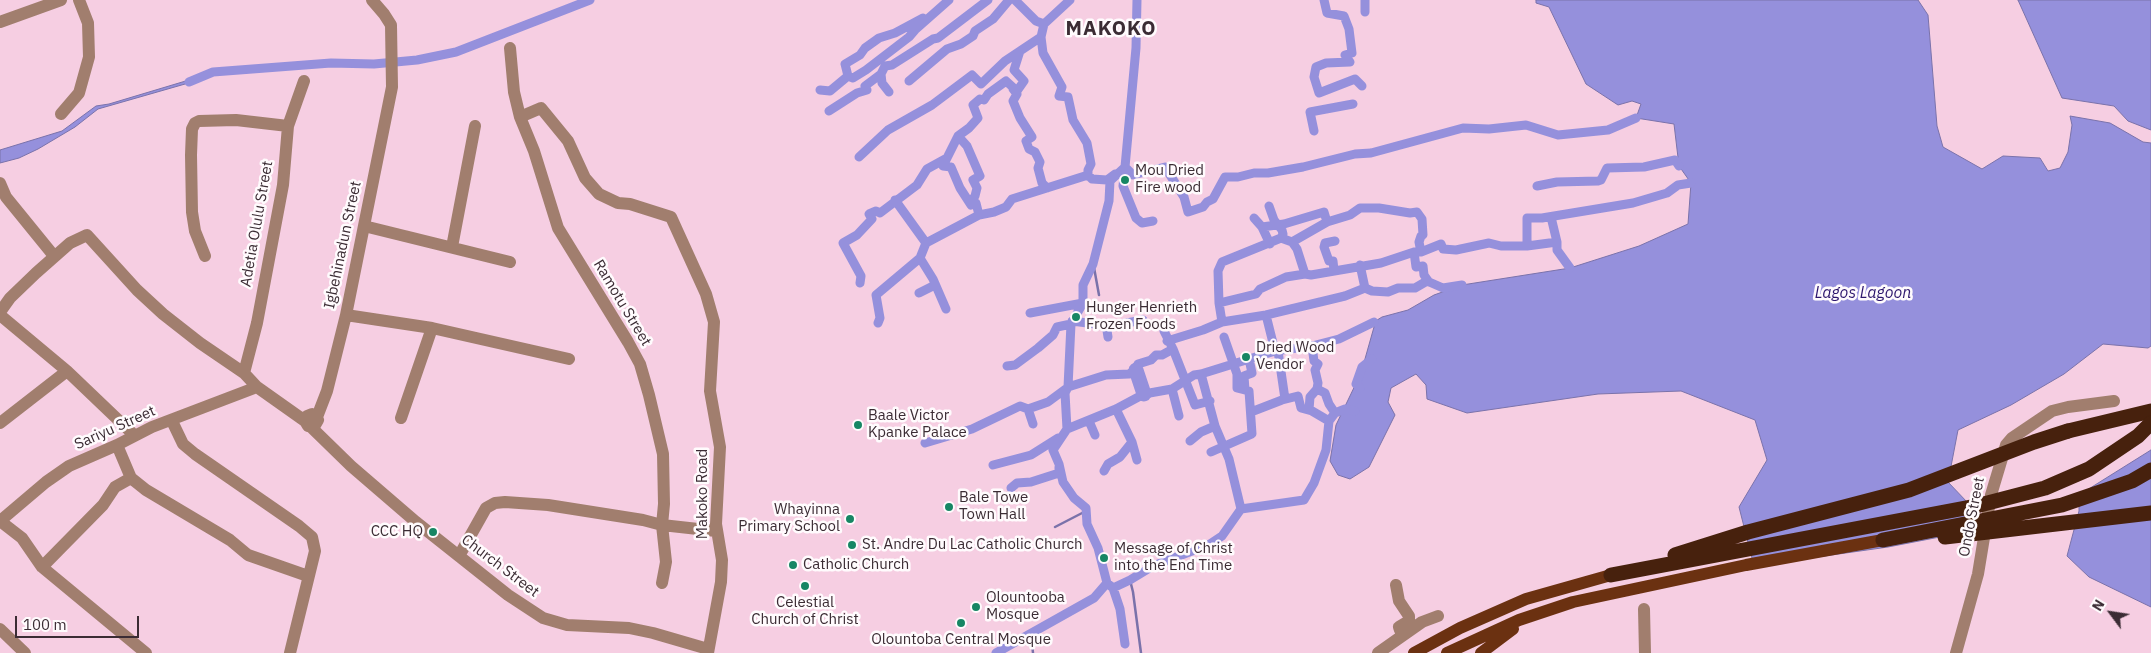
<!DOCTYPE html>
<html>
<head>
<meta charset="utf-8">
<style>
  body { margin:0 }
  #map { position:relative; width:2151px; height:653px; overflow:hidden; background:#f6cee2; font-family:"IBM Plex Sans",sans-serif }
  canvas { display:block }
  .north { position:absolute; left:2086px; top:588px; width:50px; height:50px; -webkit-text-stroke:4px #fffbfd; paint-order:stroke; rotate:301deg; font-size:14px; font-weight:700; line-height:20px; text-align:center; color:#3b2c34 }
  .north::after { content:''; display:block; margin:auto; width:18px; height:22px; background:#3b2c34; clip-path:polygon(50% 0,100% 100%,50% 72%,0 100%) }
  .scale { position:absolute; left:15px; top:616px; width:124px; height:22px; box-sizing:border-box; border:2px solid #3b2c34; border-top:0; padding-left:6px; font-size:15px; line-height:18px; white-space:nowrap; color:#3b2c34; -webkit-text-stroke:4px #fffbfd; paint-order:stroke }
</style>
</head>
<body>
<div id="map">
<canvas width="2151" height="653"></canvas>
<div class="north">N</div>
<div class="scale">100 m</div>
</div>
<script>
const ctx = document.querySelector('canvas').getContext('2d');
ctx.lineJoin = 'round';
function fill(path, color) {
  ctx.fillStyle = color;
  ctx.fill(path, 'evenodd');
}
function shape(rows) {
  const path = new Path2D();
  for (const r of rows) {
    path.moveTo(r[0], r[1]);
    for (let i = 2; i < r.length; i += 2) path.lineTo(r[i], r[i + 1]);
  }
  return path;
}
function strokePath(path, color, width, dash) {
  ctx.strokeStyle = color;
  ctx.lineWidth = width;
  ctx.lineCap = dash ? 'butt' : 'round';
  ctx.setLineDash(dash || []);
  ctx.stroke(path);
}
function write(font, color, halo, rows, align = 'center') {
  ctx.font = font + ' "IBM Plex Sans",sans-serif';
  ctx.lineWidth = 5;
  ctx.setLineDash([]);
  ctx.textBaseline = 'middle';
  ctx.strokeStyle = halo;
  ctx.fillStyle = color;
  for (const [text, x, y, turn = 0] of rows) {
    ctx.save();
    ctx.translate(x, y);
    ctx.rotate((+turn || 0) * Math.PI / 180);
    ctx.textAlign = isNaN(turn) ? turn : align;
    if (halo) ctx.strokeText(text, 0, 0);
    ctx.fillText(text, 0, 0);
    ctx.restore();
  }
}
const water = shape([
  [1536,0,1918,0,1928,15,1937,126,1943,147,1982,169,2003,156,2040,158,2048,171,2060,168,2068,152,2072,125,2070,116,2110,123,2143,142,2151,143,2151,346,2148,348,2103,344,2064,374,2011,405,1958,430,1948,482,1987,523,1976,530,1888,547,1754,566,1739,507,1767,460,1755,420,1681,391,1598,394,1467,413,1427,399,1426,385,1416,374,1391,388,1388,402,1395,415,1369,467,1350,479,1338,475,1330,461,1336,425,1361,373,1374,327,1374,322,1382,317,1408,310,1434,295,1462,285,1570,268,1639,246,1688,224,1691,183,1679,166,1674,124,1636,118,1641,104,1632,101,1618,105,1586,84,1549,7,1536,3,1536,0],
  [2018,0,2151,0,2151,130,2128,121,2114,106,2062,98,2018,0],
  [199,77,199,80,98,109,75,127,38,149,19,158,0,163,0,150,62,131,96,106,109,104,199,77],
  [2151,450,2151,607,2089,577,2067,556,2079,511,2079,495,2151,450]
]);
const stream = shape([
  [1093,262,1099,295],
  [1055,527,1086,511],
  [1130,580,1133,592,1141,653],
  [1031,633,1033,653]
]);
const canal = shape([
  [1015,0,1036,21,1044,24],
  [1324,0,1327,13,1344,16,1349,29,1352,53,1345,55,1350,62,1326,63,1316,67,1314,77,1319,93,1355,79,1362,86],
  [1365,0,1365,12],
  [1041,37,1043,53,1062,87,1059,96,1068,97,1073,120,1087,143,1091,164,1088,170,1088,175],
  [848,76,845,64,860,55,865,48,879,38,895,33,923,18],
  [909,81,947,49,961,44,973,36,975,31,993,19,1009,0],
  [189,82,213,72,331,63,374,64,417,60,456,52,590,0],
  [1013,89,1017,94,1013,101,1020,118,1032,137,1026,141,1029,149,1035,152,1040,162,1038,168,1042,183,1047,188],
  [820,90,830,91,848,76,853,78,866,70,909,37,915,30,949,0],
  [889,92,882,83,881,74,885,66,892,65,933,39,938,38,988,0],
  [829,111,857,93,867,90,865,86,881,74],
  [1314,131,1310,112,1353,104],
  [958,136,967,146,980,176,973,180,977,188,975,196,971,201,976,203,979,215],
  [859,157,888,130,932,105,972,75,981,84,1005,61,1020,51],
  [947,158,943,166,951,167,960,188,971,205,973,204],
  [1125,167,1133,175,1165,167,1184,197,1188,212,1203,207,1207,202,1213,199,1225,177,1238,177,1254,173,1268,173,1303,167,1355,154,1371,153,1463,128,1489,129,1526,125,1558,135,1608,130,1636,118],
  [1125,167,1123,186,1136,218,1142,223,1153,221],
  [1537,186,1557,182,1598,181,1601,180,1607,168,1644,167,1675,160,1679,166],
  [895,200,926,243,979,215,994,212,1006,207,1012,199,1088,175,1092,179,1107,180,1115,174],
  [1269,206,1274,220,1282,230,1283,234,1281,238,1292,242,1297,249,1305,274],
  [1551,217,1557,242,1557,250,1570,268],
  [1254,218,1262,227,1270,244],
  [1262,227,1284,224,1324,212,1327,222],
  [1292,242,1327,222,1350,215,1360,208,1379,208,1410,213,1417,212,1422,219,1423,235,1421,236,1419,242,1421,252],
  [1527,246,1527,218,1542,218,1633,203,1667,193,1678,185,1691,183],
  [1414,252,1416,267,1423,266,1424,275,1429,282],
  [920,258,933,279,946,309],
  [1360,265,1365,288],
  [1334,270,1333,261,1329,261,1324,247,1325,243,1335,241],
  [860,283,861,276,843,243,857,235,872,219,869,214,876,211,880,213,917,185,927,169,947,158,958,136,969,128,978,118,973,105,980,99,984,100,988,94,1006,81,1017,91,1024,81,1014,70,1020,51,1041,37,1044,24,1070,0],
  [919,293,935,285],
  [1219,303,1256,294,1260,289,1286,277,1305,274,1311,275,1381,263,1414,252,1421,252,1441,244,1443,249,1456,250,1489,243,1501,246,1527,246,1557,242],
  [1030,313,1083,303],
  [1266,315,1275,351],
  [1072,321,1095,324,1121,324,1143,320],
  [1222,322,1219,303,1218,271,1222,262,1281,238],
  [878,323,880,318,876,295,920,258,926,243],
  [1106,324,1108,337],
  [1167,341,1203,330,1222,322,1266,315,1345,296,1365,288,1372,291,1388,292,1398,288,1415,288,1427,281,1443,288,1462,285],
  [1312,346,1314,361,1318,364,1315,370,1318,383,1317,389,1325,393,1329,404,1335,413],
  [1173,349,1195,405,1210,401],
  [1278,351,1285,399],
  [1007,366,1015,365,1038,348,1053,335,1057,327,1071,324],
  [1201,374,1215,426,1229,459,1241,509],
  [1068,387,1106,375,1129,374,1136,370,1138,364,1151,360,1156,355,1162,355,1173,349,1164,331],
  [1360,388,1356,384,1362,367,1372,359],
  [1172,389,1179,416],
  [1245,390,1244,376,1252,373,1249,359],
  [1028,409,1033,424],
  [1309,410,1310,397,1317,389],
  [1251,412,1282,400,1298,396,1301,408,1312,411,1329,421],
  [1089,421,1095,435],
  [1067,429,1116,409,1144,394,1172,389,1194,375,1201,374,1275,351,1312,346,1339,339,1374,322],
  [1190,441,1201,432,1215,426],
  [1132,442,1137,460],
  [925,443,972,429,1020,406,1028,409,1048,402,1067,388],
  [1211,452,1252,434,1249,391,1237,388,1237,374,1224,337],
  [993,465,1031,455,1058,438],
  [1104,471,1108,464,1120,457,1132,442,1116,409],
  [1011,488,1017,483,1031,482,1059,473,1059,467],
  [1107,583,1098,548,1087,524,1086,508,1074,498,1063,482,1059,464,1053,450,1067,429,1065,393,1068,387,1071,324,1083,303,1083,285,1093,264,1109,201,1110,181,1125,167,1136,48,1137,0],
  [1113,588,1120,609,1125,644],
  [996,653,1094,598,1107,583,1113,588,1130,580,1153,566,1210,544,1222,536,1241,509,1304,500,1314,483,1326,450,1329,421,1335,413,1345,409,1355,411]
]);
const river = shape([
  [1136,370,1144,394]
]);
const minor = shape([
  [0,22,61,0],
  [510,48,514,92,520,117,534,151,558,228,628,342,640,364,649,395,663,454,664,504,662,525,666,562,662,583],
  [61,114,79,93,89,57,88,23,79,0],
  [520,117,541,108,568,141,585,178,599,194,618,203,630,204,671,217,706,294,714,322,710,391,720,447,716,524,722,560,721,582,708,653],
  [0,183,6,197,54,256],
  [364,226,510,262],
  [452,247,475,126],
  [205,256,195,231,192,212,191,155,192,129,195,123,199,121,236,120,288,126],
  [0,312,10,298,36,273,70,243,87,235,137,290,163,314,200,343,244,373,257,387,305,421,308,426,314,427,318,420,312,414,307,416,305,421],
  [0,315,67,371,134,435],
  [346,315,432,328,569,359],
  [244,373,257,323,283,185,288,126,304,81],
  [317,417,327,391,346,315,392,87,391,25,384,14,372,0],
  [401,418,432,328],
  [172,421,183,444,195,454,299,526,312,537,315,551,290,653],
  [0,423,67,371],
  [311,427,351,466,416,522,508,595,543,618,567,625,629,628,653,633,708,649],
  [117,445,131,478,146,490,230,540,248,555,308,576],
  [0,521,46,482,69,466,117,445,152,427,257,387],
  [0,521,22,538,42,567,146,653],
  [459,556,486,508,495,503,505,502,548,505,643,520,662,525,716,531],
  [42,567,103,505,115,487,131,478],
  [1396,585,1399,601,1409,616,1409,621,1399,627,1400,630],
  [1644,609,1645,653],
  [0,629,25,653],
  [1378,653,1422,622,1438,616],
  [1956,653,1978,574,1991,495,2006,445,2012,438,2052,411,2068,407,2114,401]
]);
const major = shape([
  [1414,653,1460,628,1526,599,1611,575],
  [1447,653,1519,620,1573,602,1746,565,1883,540],
  [1481,653,1513,629]
]);
const highway = shape([
  [2068,431,2151,411]
]);
const highwayBridge = shape([
  [1945,537,2151,513],
  [1883,540,2062,505,2132,481,2151,470],
  [1675,555,1748,532,1909,490,2034,442,2068,431],
  [1611,575,1976,506,2045,488,2089,469,2138,436,2151,423]
]);
const markers = [
  [1125,180,5,"#178664"],
  [1076,317,5,"#178664"],
  [1246,357,5,"#178664"],
  [858,425,5,"#178664"],
  [949,507,5,"#178664"],
  [850,519,5,"#178664"],
  [433,532,5,"#178664"],
  [852,545,5,"#178664"],
  [1104,558,5,"#178664"],
  [793,565,5,"#178664"],
  [805,586,5,"#178664"],
  [976,607,5,"#178664"],
  [961,623,5,"#178664"]
];
const poiNames = [
  ["Mou Dried",1135,171],
  ["Fire wood",1135,188],
  ["Hunger Henrieth",1086,308],
  ["Frozen Foods",1086,325],
  ["Dried Wood",1256,348],
  ["Vendor",1256,365],
  ["Baale Victor",868,416],
  ["Kpanke Palace",868,433],
  ["Bale Towe",959,498],
  ["Town Hall",959,515],
  ["Whayinna",840,510,"right"],
  ["Primary School",840,527,"right"],
  ["CCC HQ",423,532,"right"],
  ["St. Andre Du Lac Catholic Church",862,545],
  ["Message of Christ",1114,549],
  ["into the End Time",1114,566],
  ["Catholic Church",803,565],
  ["Olountooba",986,598],
  ["Mosque",986,615],
  ["Celestial",805,603,"center"],
  ["Church of Christ",805,620,"center"],
  ["Olountoba Central Mosque",961,640,"center"]
];
const streetNames = [
  ["Adetia Olulu Street",257,224,-80],
  ["Igbehinadun Street",343,245,-78],
  ["Ramotu Street",622,303,59],
  ["Sariyu Street",115,428,-24],
  ["Makoko Road",703,494,-90],
  ["Ondo Street",1972,517,-79],
  ["Church Street",500,566,37]
];
const waterNames = [
  ["Lagos Lagoon",1863,293]
];
const districtNames = [
  ["MAKOKO",1111,29]
];
fill(water, '#9590dc');
strokePath(water, '#7a72aa', 1);
strokePath(stream, '#7a72aa', 2.5);
strokePath(canal, '#9590dc', 9);
strokePath(river, '#9590dc', 15);
strokePath(minor, '#a17e6e', 12);
strokePath(major, '#6b3111', 12);
strokePath(highway, '#47210d', 15);
strokePath(highwayBridge, '#47210d', 15);
for (const [x, y, r, color] of markers) {
  const dot = new Path2D();
  dot.arc(x, y, r, 0, 2 * Math.PI);
  ctx.fillStyle = color;
  ctx.fill(dot);
  strokePath(dot, '#fffbfd', 2);
}
write('15px', '#3b2c34', '#fffbfd', poiNames, 'left');
write('15px', '#3b2c34', '#fffbfd', streetNames);
write('italic 16px', '#2d166d', '#fffbfd', waterNames);
ctx.letterSpacing = '1px';
write('bold 20px', '#3b2c34', '#fffbfd', districtNames);
ctx.letterSpacing = '0px';
</script>
</body>
</html>
